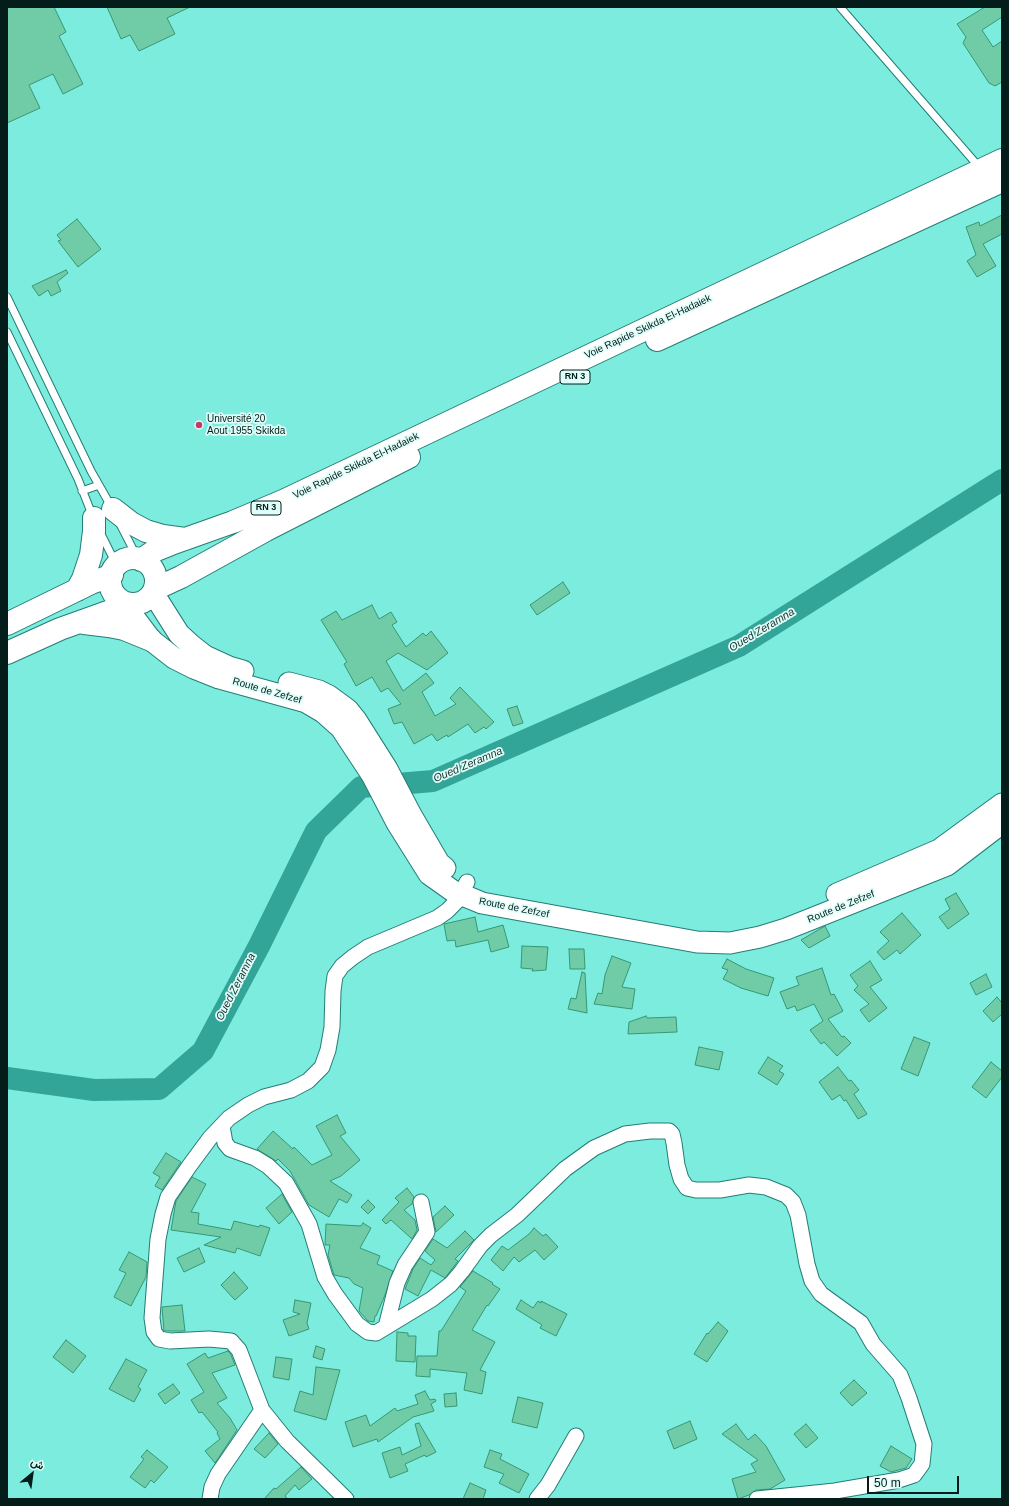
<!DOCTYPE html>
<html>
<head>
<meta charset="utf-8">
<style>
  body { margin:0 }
  #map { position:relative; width:1009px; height:1506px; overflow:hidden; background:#7cecdf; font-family:Arial,Vazirmatn,sans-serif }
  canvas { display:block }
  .frame { position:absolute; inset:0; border:8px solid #041d1a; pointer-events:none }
  .north { position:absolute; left:12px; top:1454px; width:40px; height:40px; -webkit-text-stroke:3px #e0fef9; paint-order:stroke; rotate:29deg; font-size:11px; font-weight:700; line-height:16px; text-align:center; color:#041d1a }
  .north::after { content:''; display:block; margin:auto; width:14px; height:18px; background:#041d1a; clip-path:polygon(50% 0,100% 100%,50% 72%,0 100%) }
  .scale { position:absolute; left:867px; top:1476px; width:92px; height:18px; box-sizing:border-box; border:2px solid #041d1a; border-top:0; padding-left:5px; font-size:12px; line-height:14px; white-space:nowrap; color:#041d1a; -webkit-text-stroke:3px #e0fef9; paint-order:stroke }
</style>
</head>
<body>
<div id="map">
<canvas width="1009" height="1506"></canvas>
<div class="frame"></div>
<div class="north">ش</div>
<div class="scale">50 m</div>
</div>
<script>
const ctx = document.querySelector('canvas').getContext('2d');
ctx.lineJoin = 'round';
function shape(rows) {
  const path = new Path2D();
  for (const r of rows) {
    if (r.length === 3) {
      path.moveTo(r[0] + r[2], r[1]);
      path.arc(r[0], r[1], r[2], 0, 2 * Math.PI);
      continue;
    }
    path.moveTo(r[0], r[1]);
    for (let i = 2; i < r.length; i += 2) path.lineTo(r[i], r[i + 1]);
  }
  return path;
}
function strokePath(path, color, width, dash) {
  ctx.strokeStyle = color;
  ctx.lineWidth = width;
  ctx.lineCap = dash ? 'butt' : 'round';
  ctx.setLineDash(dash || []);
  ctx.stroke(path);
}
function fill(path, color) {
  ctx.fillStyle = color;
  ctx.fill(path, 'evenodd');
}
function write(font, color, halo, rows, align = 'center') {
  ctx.font = font + ' Arial,sans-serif';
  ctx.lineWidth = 3.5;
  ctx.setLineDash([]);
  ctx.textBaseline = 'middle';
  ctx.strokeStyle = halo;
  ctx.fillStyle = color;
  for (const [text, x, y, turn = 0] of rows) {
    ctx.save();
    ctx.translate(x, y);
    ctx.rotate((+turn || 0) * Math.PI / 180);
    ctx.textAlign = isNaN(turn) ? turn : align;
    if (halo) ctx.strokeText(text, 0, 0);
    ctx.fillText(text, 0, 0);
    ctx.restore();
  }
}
const river = shape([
  [7,1078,94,1090,159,1089,203,1051,259,946,316,831,361,787,433,781,739,646,1002,480]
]);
const building = shape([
  [7,7,54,7,66,32,59,36,83,84,63,94,53,74,29,85,40,108,7,123,7,7],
  [107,7,190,7,167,18,175,34,139,51,130,35,121,39,107,7],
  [985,7,1002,7,1002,17,982,30,993,47,1002,41,1002,82,995,86,989,83,963,43,966,37,957,24,985,7],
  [1002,215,1002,234,983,244,996,266,977,277,967,261,976,255,966,227,979,222,980,226,1002,215],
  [77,219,101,249,78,267,58,241,61,240,57,235,77,219],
  [66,270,68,273,57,282,61,291,51,296,48,290,39,296,32,286,66,270],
  [563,582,570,593,537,615,530,605,563,582],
  [372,605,379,619,391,612,397,622,392,625,406,647,423,633,426,636,431,631,448,653,427,670,398,653,386,661,403,691,426,673,434,683,422,692,435,716,456,704,450,698,460,687,494,722,486,729,484,727,475,733,468,724,448,737,447,735,437,741,432,734,414,744,402,722,394,724,388,709,401,704,388,688,381,692,372,677,356,686,344,664,347,662,321,620,336,611,342,620,372,605],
  [517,706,523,723,513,726,507,709,517,706],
  [956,893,969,914,948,929,939,917,950,909,945,899,956,893],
  [902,913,921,935,900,954,897,950,884,960,877,952,889,941,880,932,902,913],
  [475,917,478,932,503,925,509,947,491,952,488,940,456,947,455,940,447,941,444,924,475,917],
  [825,926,830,936,809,948,801,940,825,926],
  [522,946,548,947,546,970,532,971,533,969,521,968,522,946],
  [569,949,584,949,585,969,570,969,569,949],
  [612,956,631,963,622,987,635,989,632,1009,594,1004,598,993,602,994,605,975,612,956],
  [727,959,746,969,774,978,768,996,741,988,723,979,728,970,722,968,727,959],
  [870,961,882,980,870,987,887,1008,869,1022,860,1010,869,1004,854,990,858,986,850,975,870,961],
  [822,968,831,995,834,994,843,1011,828,1019,842,1037,844,1036,851,1043,837,1056,824,1042,821,1044,810,1030,823,1021,814,1004,797,1011,795,1006,787,1009,780,992,799,985,796,977,822,968],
  [582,972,585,973,587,1013,568,1009,571,998,576,999,582,972],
  [986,974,992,987,976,995,970,983,986,974],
  [997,997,1002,1003,1002,1014,993,1022,983,1011,997,997],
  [646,1016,647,1018,676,1017,677,1032,628,1034,629,1022,646,1016],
  [914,1037,930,1043,918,1076,901,1069,914,1037],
  [699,1047,723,1052,719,1070,695,1065,699,1047],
  [768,1057,783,1066,779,1071,784,1074,777,1085,758,1073,768,1057],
  [991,1062,1002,1071,1002,1077,986,1098,972,1087,991,1062],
  [838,1067,849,1081,851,1080,859,1090,854,1094,867,1114,858,1119,846,1100,844,1101,840,1095,832,1100,819,1082,838,1067],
  [337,1115,346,1133,340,1136,360,1160,341,1176,330,1181,352,1195,347,1203,339,1199,329,1217,309,1205,290,1171,278,1159,276,1161,257,1149,273,1131,293,1149,294,1147,312,1165,332,1155,316,1126,337,1115],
  [166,1153,181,1162,162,1190,155,1186,160,1177,153,1173,166,1153],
  [192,1177,206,1184,191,1212,199,1213,198,1224,231,1230,234,1221,259,1227,260,1225,270,1228,260,1256,237,1248,235,1253,204,1245,221,1237,171,1230,176,1201,192,1177],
  [407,1188,414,1197,412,1204,404,1210,415,1220,417,1230,412,1239,391,1220,386,1224,382,1220,399,1202,395,1198,407,1188],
  [282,1194,292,1212,279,1224,266,1208,282,1194],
  [368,1200,375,1207,368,1214,361,1207,368,1200],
  [445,1206,454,1215,436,1232,433,1217,445,1206],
  [363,1223,371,1228,360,1248,380,1256,377,1264,393,1271,385,1295,376,1316,375,1316,374,1322,368,1321,359,1311,363,1288,354,1284,349,1278,334,1275,328,1255,330,1245,325,1245,326,1224,361,1226,363,1223],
  [534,1228,543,1236,546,1234,558,1247,544,1260,535,1250,519,1262,514,1257,503,1271,491,1260,502,1246,508,1250,529,1234,534,1228],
  [465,1231,474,1240,455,1259,458,1261,445,1278,431,1270,418,1296,405,1289,413,1269,420,1258,431,1265,435,1260,425,1251,433,1239,447,1248,465,1231],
  [199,1248,205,1262,184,1272,177,1258,199,1248],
  [129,1252,147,1262,146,1277,131,1306,114,1297,126,1273,119,1270,129,1252],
  [473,1271,493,1283,492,1284,500,1289,488,1306,487,1305,472,1330,495,1342,480,1370,486,1372,482,1394,464,1390,467,1373,430,1369,430,1377,416,1376,417,1356,437,1356,439,1331,441,1331,466,1291,460,1287,473,1271],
  [234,1272,248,1288,235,1300,221,1285,234,1272],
  [295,1300,311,1303,307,1323,309,1329,289,1336,283,1320,300,1314,293,1312,295,1300],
  [521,1300,533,1308,538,1301,541,1303,541,1301,567,1314,556,1336,540,1328,542,1325,516,1309,521,1300],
  [182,1305,185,1331,164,1331,162,1307,182,1305],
  [718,1322,728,1331,707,1362,694,1354,707,1333,708,1334,718,1322],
  [397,1332,408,1333,408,1336,416,1336,415,1362,396,1361,397,1332],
  [66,1340,86,1356,73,1373,53,1357,66,1340],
  [316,1346,325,1349,322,1360,313,1357,316,1346],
  [228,1351,231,1355,235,1365,212,1373,227,1398,217,1403,230,1418,237,1430,215,1463,205,1451,220,1439,217,1433,218,1432,202,1412,199,1413,191,1400,204,1392,187,1364,205,1353,208,1358,228,1351],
  [276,1357,292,1359,289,1380,273,1377,276,1357],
  [126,1359,147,1370,138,1387,141,1389,134,1402,109,1389,126,1359],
  [316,1367,340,1370,326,1420,294,1411,300,1391,313,1395,316,1367],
  [854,1380,867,1393,852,1406,840,1393,854,1380],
  [173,1384,180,1393,165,1404,158,1394,173,1384],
  [425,1391,430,1400,435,1399,436,1401,431,1404,434,1411,413,1417,378,1442,377,1439,353,1447,345,1422,366,1415,370,1426,395,1408,397,1411,418,1404,415,1395,425,1391],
  [456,1393,457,1406,445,1407,444,1394,456,1393],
  [518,1397,543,1403,537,1428,512,1422,518,1397],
  [690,1421,697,1439,674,1449,667,1431,690,1421],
  [419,1423,436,1452,426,1457,425,1455,405,1464,408,1471,390,1478,382,1453,400,1447,402,1455,421,1446,415,1424,419,1423],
  [736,1424,748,1440,755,1434,766,1446,785,1480,770,1489,756,1490,749,1495,738,1499,732,1479,756,1472,751,1464,758,1460,722,1434,736,1424],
  [806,1424,818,1438,806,1448,794,1434,806,1424],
  [269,1433,278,1444,265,1458,254,1449,269,1433],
  [891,1446,912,1459,906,1468,891,1472,880,1466,891,1446],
  [147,1450,168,1467,154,1483,151,1480,145,1488,130,1477,144,1459,141,1457,147,1450],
  [490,1450,502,1454,500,1459,529,1474,519,1493,499,1483,504,1474,484,1467,490,1450],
  [301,1467,312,1479,299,1490,295,1485,285,1496,288,1499,264,1499,274,1488,276,1489,301,1467],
  [470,1483,486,1490,483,1499,463,1499,470,1483]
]);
const lane = shape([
  [840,7,980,168],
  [7,297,91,471,112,508],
  [7,332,78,479,93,517],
  [82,491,99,485],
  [120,524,138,559],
  [100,532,117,566]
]);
const street = shape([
  [222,1126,225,1143,230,1149,255,1158,268,1166,286,1183,309,1224,325,1277,335,1294,357,1324,368,1332,376,1333,432,1299,451,1284,462,1271,480,1246,491,1235,517,1215,565,1169,594,1148,625,1134,650,1131,669,1131,672,1134,674,1143,677,1165,681,1179,687,1188,696,1190,720,1190,749,1185,766,1187,786,1195,793,1202,798,1215,807,1264,812,1281,821,1294,861,1323,873,1344,900,1375,909,1398,924,1444,922,1464,914,1475,899,1480,835,1491,757,1499],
  [386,1327,397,1283,405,1265,427,1232,421,1202],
  [210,1499,212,1487,218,1474,262,1410],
  [346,1499,287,1441,262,1410,239,1350,231,1341,209,1339,170,1341,159,1339,154,1332,152,1318,158,1239,163,1214,168,1197,190,1165,210,1138,229,1118,248,1105,264,1097,291,1090,308,1081,322,1067,328,1050,332,1027,333,991,335,976,342,966,353,957,368,947,437,918,447,911,457,901,467,882],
  [537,1499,548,1485,576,1436]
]);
const secondary = shape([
  [153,593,179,634,191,645,205,656,229,667,243,671],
  [129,604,133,616,151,640,174,658,194,668,219,678,306,702,323,712,341,728,372,775,397,823,429,874,453,891,482,903,697,942,730,943,760,937,786,929,947,865,1002,823],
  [289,683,319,691,329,696,348,710,356,720,387,769,411,815,439,863,445,868],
  [837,894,939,850,1002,804]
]);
const highway = shape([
  [657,340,1002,181],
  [113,509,131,523,146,531,163,536,185,539],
  [133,581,23],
  [141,560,156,550,171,544,233,522,283,501,1002,160],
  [155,589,181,577,266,530,409,457],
  [77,590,83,579,91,555,94,531,94,518],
  [84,623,109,626,124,629,151,640],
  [7,624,91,583,112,575],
  [7,653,60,629,113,610,126,603]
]);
const markers = [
  [199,425,4,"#c73967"]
];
const shields = [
  [575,377,30],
  [266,508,30]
];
const shieldNames = [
  ["RN 3",575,377],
  ["RN 3",266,508]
];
const streetNames = [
  ["Voie Rapide Skikda El-Hadaiek",648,327,-25],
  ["Voie Rapide Skikda El-Hadaiek",356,466,-26],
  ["Route de Zefzef",267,691,16],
  ["Route de Zefzef",841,907,-22],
  ["Route de Zefzef",514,908,11]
];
const poiNames = [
  ["Université 20",207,419],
  ["Aout 1955 Skikda",207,431]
];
const waterNames = [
  ["Oued Zeramna",762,630,-31],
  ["Oued Zeramna",468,765,-23],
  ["Oued Zeramna",236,987,-63]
];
strokePath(river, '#33a498', 22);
fill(building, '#70cca7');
strokePath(building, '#379774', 1);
strokePath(lane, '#237e75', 9);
strokePath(street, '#237e75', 17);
strokePath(secondary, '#237e75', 23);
strokePath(highway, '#237e75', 24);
strokePath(lane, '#fff', 7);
strokePath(street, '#fff', 15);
strokePath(secondary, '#fff', 21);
strokePath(highway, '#fff', 22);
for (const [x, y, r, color] of markers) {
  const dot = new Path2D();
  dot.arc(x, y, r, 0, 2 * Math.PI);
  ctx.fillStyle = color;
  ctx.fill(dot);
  strokePath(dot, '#e0fef9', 1.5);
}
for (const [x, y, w] of shields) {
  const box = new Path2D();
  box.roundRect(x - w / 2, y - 7, w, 14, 3);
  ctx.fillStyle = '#e0fef9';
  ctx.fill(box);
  strokePath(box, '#041d1a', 1);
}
write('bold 9px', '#041d1a', null, shieldNames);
write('10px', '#041d1a', '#e0fef9', streetNames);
write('10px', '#041d1a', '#e0fef9', poiNames, 'left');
write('italic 11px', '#203835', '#e0fef9', waterNames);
</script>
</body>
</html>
